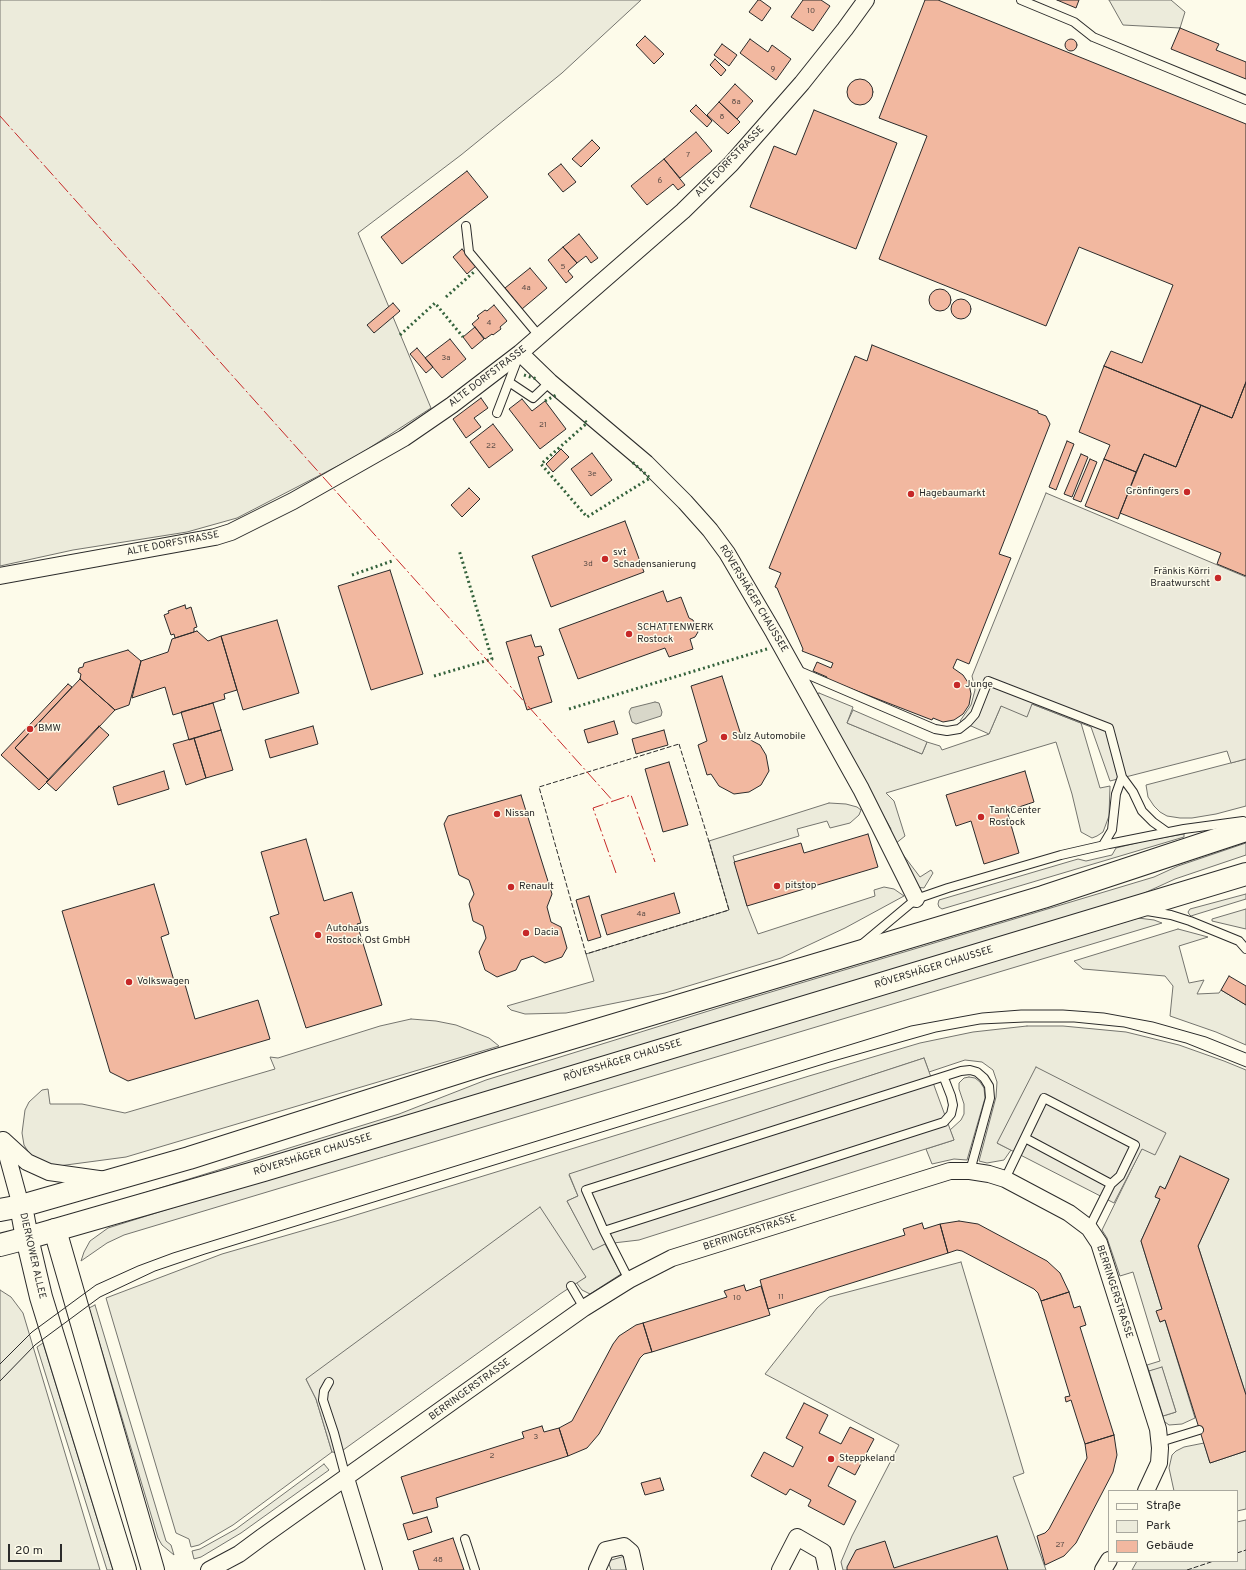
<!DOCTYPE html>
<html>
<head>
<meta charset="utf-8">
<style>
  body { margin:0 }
  #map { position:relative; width:1246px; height:1570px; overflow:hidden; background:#fdfbea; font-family:Overpass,sans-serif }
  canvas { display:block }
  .legend { position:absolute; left:1108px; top:1490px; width:130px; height:72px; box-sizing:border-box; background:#fdfbea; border:1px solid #a9a89e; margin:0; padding:5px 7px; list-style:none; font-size:12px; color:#2b2b2b }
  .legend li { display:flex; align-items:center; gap:8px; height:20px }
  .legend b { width:20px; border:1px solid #a9a89e }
  .scale { position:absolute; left:8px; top:1544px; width:54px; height:18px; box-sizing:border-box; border:2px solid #2b2b2b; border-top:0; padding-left:5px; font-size:12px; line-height:14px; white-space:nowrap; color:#2b2b2b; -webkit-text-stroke:3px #fdfbea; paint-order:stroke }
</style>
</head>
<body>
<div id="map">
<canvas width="1246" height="1570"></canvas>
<ul class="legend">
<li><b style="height:5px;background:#fdfbea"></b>Straße</li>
<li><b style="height:11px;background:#ecebdb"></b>Park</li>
<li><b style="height:11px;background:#f2b8a0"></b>Gebäude</li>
</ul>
<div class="scale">20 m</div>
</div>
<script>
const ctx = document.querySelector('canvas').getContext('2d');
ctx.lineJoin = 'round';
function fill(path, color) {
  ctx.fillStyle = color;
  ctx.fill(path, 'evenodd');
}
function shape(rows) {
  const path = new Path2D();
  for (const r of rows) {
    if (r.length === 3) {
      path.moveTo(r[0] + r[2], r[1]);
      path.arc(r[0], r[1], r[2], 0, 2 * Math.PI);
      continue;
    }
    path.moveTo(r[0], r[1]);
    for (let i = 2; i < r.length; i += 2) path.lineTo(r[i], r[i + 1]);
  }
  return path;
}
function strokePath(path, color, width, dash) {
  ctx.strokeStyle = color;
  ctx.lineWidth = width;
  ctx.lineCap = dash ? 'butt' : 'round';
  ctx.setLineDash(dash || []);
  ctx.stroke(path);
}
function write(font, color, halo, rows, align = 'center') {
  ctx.font = font + ' Overpass,sans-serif';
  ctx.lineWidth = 3;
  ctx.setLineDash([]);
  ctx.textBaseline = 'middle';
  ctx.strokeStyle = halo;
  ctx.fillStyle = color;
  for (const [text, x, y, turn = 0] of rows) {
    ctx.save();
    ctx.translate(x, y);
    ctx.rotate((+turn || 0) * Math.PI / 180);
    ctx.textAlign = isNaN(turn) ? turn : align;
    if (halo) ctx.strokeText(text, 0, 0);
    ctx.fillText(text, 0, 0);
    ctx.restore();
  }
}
const green = shape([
  [0,0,641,0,562,73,461,155,358,233,431,408,357,456,237,518,187,532,73,550,0,566,0,0],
  [1109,0,1171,0,1185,12,1180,28,1123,25,1109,0],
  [819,693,853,707,847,723,922,754,927,742,940,746,942,750,989,734,1001,706,1032,704,1081,723,1100,788,1110,786,1109,816,1103,832,1097,836,1092,838,1081,832,1072,794,1056,742,886,793,894,801,905,836,895,844,920,877,931,870,933,873,924,888,916,887,887,836,891,829,815,695,819,693],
  [1246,759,1246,806,1216,814,1192,818,1180,818,1167,816,1160,812,1154,806,1148,797,1146,785,1246,759],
  [829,803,846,804,857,807,861,810,859,815,850,823,830,828,827,821,797,829,799,836,733,856,747,906,758,934,875,896,874,890,884,887,894,889,904,896,845,928,781,958,665,993,566,1013,525,1014,511,1010,507,1006,594,981,586,954,729,910,709,841,829,803],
  [1184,834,1184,837,942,909,939,907,938,904,939,900,1078,859,1086,861,1112,855,1116,848,1144,841,1184,834],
  [1246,843,1246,855,1175,879,1140,895,343,1136,89,1210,399,1114,486,1080,731,1004,1154,877,1178,866,1246,843],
  [1246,894,1246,899,1194,915,1191,916,1189,914,1188,912,1190,909,1246,894],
  [1246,909,1246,929,1212,921,1212,919,1246,909],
  [1138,918,1154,920,1162,923,124,1235,107,1243,81,1261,84,1252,90,1241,108,1228,242,1186,1138,918],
  [1178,929,1208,937,1179,946,1189,983,1204,980,1197,994,1219,993,1221,990,1246,1005,1246,1045,1216,1032,1170,1016,1173,986,1165,976,1083,969,1074,961,1178,929],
  [411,1019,436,1021,456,1025,489,1038,499,1046,126,1157,51,1167,31,1156,24,1145,22,1133,25,1110,29,1102,42,1090,48,1089,50,1104,82,1104,125,1113,275,1069,270,1057,278,1058,380,1026,411,1019],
  [1027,1026,1063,1026,1126,1032,1179,1045,1224,1061,1246,1070,1246,1395,1198,1246,1229,1179,1180,1157,1165,1189,1160,1187,1160,1199,1141,1241,1162,1309,1160,1322,1165,1320,1195,1418,1182,1424,1169,1425,1161,1419,1163,1416,1176,1412,1162,1368,1149,1371,1147,1365,1160,1361,1133,1272,1120,1276,1107,1238,1102,1230,1142,1148,1165,1133,997,1143,1011,1150,1004,1160,987,1163,979,1161,996,1097,997,1082,993,1070,982,1062,965,1060,929,1072,924,1058,569,1175,578,1196,567,1201,593,1249,605,1244,621,1274,590,1294,582,1290,576,1282,586,1277,306,1379,316,1399,332,1452,233,1525,199,1545,191,1547,189,1539,176,1533,106,1298,222,1254,343,1219,809,1076,920,1043,973,1032,1027,1026],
  [969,1077,975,1078,980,1082,984,1088,985,1098,967,1160,954,1159,932,1164,926,1149,954,1140,950,1130,961,1120,964,1114,964,1104,959,1089,959,1083,964,1078,969,1077],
  [961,1262,1024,1473,1013,1477,1046,1570,843,1570,841,1562,852,1536,899,1445,765,1374,817,1308,829,1297,961,1262],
  [0,1290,11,1297,23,1313,100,1570,0,1570,0,1290],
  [95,1305,166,1541,171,1545,174,1555,162,1545,158,1538,89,1308,95,1305],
  [43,1343,113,1570,107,1570,37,1347,43,1343],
  [1204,1443,1210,1463,1246,1451,1246,1509,1237,1511,1237,1491,1174,1491,1169,1468,1172,1455,1176,1451,1184,1447,1204,1443],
  [324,1464,329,1470,241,1533,201,1557,194,1559,192,1551,200,1549,236,1529,324,1464],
  [1246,1520,1246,1570,1132,1570,1137,1561,1237,1561,1237,1522,1246,1520],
  [625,1556,629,1570,611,1570,608,1561,625,1556]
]);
const parking = shape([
  [1046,493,1246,577,1246,759,1231,763,1227,751,1110,781,1091,727,1032,704,1027,717,1001,706,989,734,960,721,971,705,975,690,972,676,1046,493],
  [853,710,927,742,922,754,847,723,853,710],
  [924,1058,954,1140,639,1240,605,1244,593,1250,567,1201,578,1196,569,1174,924,1058],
  [1036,1067,1166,1133,1155,1155,1142,1149,1114,1203,997,1143,1036,1067],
  [540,1207,586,1277,560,1294,339,1453,332,1452,316,1399,306,1379,540,1207],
  [1162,1367,1176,1412,1163,1416,1149,1371,1162,1367]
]);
const water = shape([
  [655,702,659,703,662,712,661,716,636,724,632,722,629,712,631,708,655,702]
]);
const building = shape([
  [758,0,760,0,771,8,762,21,749,12,758,0],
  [803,0,821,0,830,6,813,31,791,17,803,0],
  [925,0,938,0,1246,124,1246,382,1232,418,1104,366,1111,351,1142,363,1173,285,1079,247,1046,326,879,259,927,136,879,118,925,0],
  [1057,0,1079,0,1076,8,1057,0],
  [1180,28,1219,44,1216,50,1246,62,1246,79,1171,49,1180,28],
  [645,36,664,54,654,64,636,45,645,36],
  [1071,45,6],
  [750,39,768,52,772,45,791,59,776,80,740,53,750,39],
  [722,44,737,55,729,66,714,55,722,44],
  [715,59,726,70,721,76,710,65,715,59],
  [860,92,13],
  [735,84,753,101,737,119,719,102,735,84],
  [719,102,740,122,728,134,707,115,719,102],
  [696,105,712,121,707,127,690,111,696,105],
  [814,110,897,143,856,249,750,207,774,146,796,155,814,110],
  [696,132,712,151,680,178,664,159,696,132],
  [592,140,600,148,581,167,572,159,592,140],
  [664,159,685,185,678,190,673,184,647,205,631,186,664,159],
  [561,164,576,182,563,192,548,174,561,164],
  [467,171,488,197,402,264,381,237,467,171],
  [579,234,598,258,591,263,586,256,577,263,563,247,579,234],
  [563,247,577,263,568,271,573,277,566,283,548,260,563,247],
  [462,249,476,266,467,274,453,257,462,249],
  [530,268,547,288,522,309,505,288,530,268],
  [940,300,11],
  [961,309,10],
  [393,303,400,311,374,333,367,325,393,303],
  [494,305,507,321,500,327,501,329,493,335,492,334,485,339,472,324,479,318,477,316,485,310,487,311,494,305],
  [475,327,484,339,472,349,463,337,475,327],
  [450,339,466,359,442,378,425,358,450,339],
  [872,345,1038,411,1038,413,1046,416,1050,424,999,554,1011,558,969,664,957,659,953,668,963,675,969,684,971,694,969,705,963,714,954,720,943,722,933,718,932,720,826,679,827,677,813,671,817,662,831,668,833,663,802,651,803,649,777,588,775,587,781,573,769,568,855,356,867,361,872,345],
  [417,348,433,367,426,373,410,354,417,348],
  [1104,366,1201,405,1176,467,1144,454,1136,472,1104,459,1110,445,1079,432,1104,366],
  [1246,382,1246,576,1217,564,1221,553,1120,513,1144,454,1176,467,1201,405,1232,418,1246,382],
  [481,398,488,408,474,418,481,427,466,438,453,419,481,398],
  [522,399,532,411,545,401,566,429,540,449,509,409,522,399],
  [493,424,513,450,489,468,470,442,493,424],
  [1067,441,1074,444,1056,490,1049,487,1067,441],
  [561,449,569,457,553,472,546,464,561,449],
  [592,453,612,480,591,496,571,469,592,453],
  [1081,454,1088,457,1072,497,1064,494,1081,454],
  [1090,459,1097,462,1081,502,1073,499,1090,459],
  [1104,459,1136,472,1118,519,1085,506,1104,459],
  [469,488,480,499,462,517,451,505,469,488],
  [625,521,644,572,551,607,532,556,625,521],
  [390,570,423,674,371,690,338,586,390,570],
  [663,591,667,602,681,597,689,618,693,620,698,632,695,637,690,639,693,649,669,657,665,648,578,679,559,629,663,591],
  [185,605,186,609,191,607,197,627,194,628,194,632,175,638,174,634,171,635,164,615,169,613,168,611,185,605],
  [277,620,299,693,243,710,221,636,277,620],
  [197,631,208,641,221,636,237,690,224,694,225,699,173,715,165,687,132,698,141,661,168,652,172,639,197,631],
  [531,635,535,647,541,646,544,655,538,657,552,702,527,710,506,642,531,635],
  [128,650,141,661,129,705,115,710,80,679,81,674,78,672,79,668,83,667,84,663,128,650],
  [722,676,741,735,760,745,766,755,769,771,761,785,749,792,734,794,719,786,711,774,707,775,698,745,707,741,691,686,722,676],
  [80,679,115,710,49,780,15,748,80,679],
  [68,684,72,687,15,748,49,780,39,790,1,755,68,684],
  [213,703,221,730,189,740,181,712,213,703],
  [614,721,618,734,588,743,584,730,614,721],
  [99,726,109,735,56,791,46,782,99,726],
  [313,726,318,744,270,758,265,740,313,726],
  [221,730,233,770,206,778,194,738,221,730],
  [664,730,668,745,636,754,632,739,664,730],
  [194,738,206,778,186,785,173,744,194,738],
  [669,762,688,825,663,832,645,769,669,762],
  [164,771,169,789,118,805,113,787,164,771],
  [1025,771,1034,802,1007,811,1019,853,984,864,971,821,956,826,946,795,1025,771],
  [521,795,552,894,547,907,551,922,561,927,567,948,562,957,545,963,533,956,521,960,516,970,497,977,485,970,479,952,486,938,483,926,473,921,469,904,474,894,469,880,459,875,444,824,448,816,521,795],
  [868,834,878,867,747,906,734,862,801,843,804,853,868,834],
  [306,839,324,901,352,892,361,923,357,924,382,1005,306,1028,270,917,279,914,261,852,306,839],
  [154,884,169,934,161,937,175,984,184,981,195,1019,258,1000,270,1039,128,1081,110,1072,62,911,154,884],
  [674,893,680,913,607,935,601,915,674,893],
  [589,896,601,937,588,941,576,900,589,896],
  [1229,976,1246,986,1246,1005,1221,990,1229,976],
  [1180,1156,1229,1179,1198,1246,1246,1395,1246,1451,1210,1463,1165,1320,1160,1322,1156,1311,1162,1309,1141,1241,1160,1199,1155,1197,1160,1186,1165,1189,1180,1156],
  [959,1221,978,1224,1047,1261,1060,1273,1069,1292,1041,1301,1038,1293,1034,1289,962,1251,957,1250,948,1253,940,1224,959,1221],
  [922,1223,924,1229,940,1224,948,1253,768,1309,760,1280,905,1235,903,1229,922,1223],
  [744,1285,746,1291,761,1286,770,1315,652,1352,643,1323,727,1297,724,1291,744,1285],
  [1069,1292,1074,1308,1080,1306,1086,1325,1080,1327,1114,1435,1085,1444,1071,1400,1066,1402,1065,1397,1070,1396,1041,1301,1069,1292],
  [643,1323,652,1352,644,1354,640,1358,599,1434,587,1448,568,1456,559,1428,572,1421,613,1344,619,1336,636,1325,643,1323],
  [804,1403,828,1415,819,1433,841,1444,850,1427,874,1439,855,1475,838,1466,828,1486,856,1501,844,1525,808,1506,811,1500,790,1489,786,1495,751,1476,764,1452,793,1467,803,1447,786,1438,804,1403],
  [542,1426,544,1432,559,1428,568,1456,436,1498,438,1507,413,1514,401,1477,524,1438,522,1432,542,1426],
  [1114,1435,1117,1455,1113,1472,1076,1543,1064,1556,1045,1565,1037,1536,1045,1533,1049,1529,1087,1458,1085,1444,1114,1435],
  [660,1478,664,1490,645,1495,641,1483,660,1478],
  [427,1517,432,1532,408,1540,403,1524,427,1517],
  [997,1536,1008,1570,847,1570,847,1567,856,1550,885,1541,894,1568,997,1536],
  [453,1538,464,1570,419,1570,413,1551,453,1538]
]);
const lane = shape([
  [1021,0,1074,22,1093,37,1246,100],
  [466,226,469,252,540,337],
  [509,382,533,398,550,382],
  [497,413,518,358],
  [797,670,935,729,947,731,959,729,968,722,975,714,988,681,1109,728,1122,777,1133,792,1142,811,1153,822,1167,832],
  [1103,845,1112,830,1116,794,1122,777],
  [1147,911,1171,915,1190,921,1239,941,1246,949],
  [861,945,916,899,948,888,1061,855,1109,844,1184,829,1243,821],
  [1025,1138,1111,1184],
  [1005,1179,1044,1098,1135,1145,1120,1176,1111,1184,1089,1228],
  [604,1231,944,1122,951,1114,953,1105,951,1096,944,1078],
  [629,1280,604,1231,586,1190,961,1071,970,1070,977,1072,984,1078,989,1086,990,1098,970,1171],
  [571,1286,584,1308],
  [329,1382,324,1391,323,1400,334,1433,346,1478],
  [1160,1442,1199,1430],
  [465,1539,475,1570]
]);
const street = shape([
  [520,353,550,382,646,463,685,502,710,530,727,553,774,633,861,789,916,899],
  [0,576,215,537,231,532,293,501,404,438,452,405,520,353,683,211,731,164,802,83,845,29,866,0],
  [3,1140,27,1162,49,1172,106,1180],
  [3,1140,21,1206],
  [346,1478,374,1570],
  [209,1570,239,1554,262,1537,584,1308,629,1280,672,1258,950,1171,970,1171,989,1174,1005,1179,1069,1213,1089,1228,1099,1243,1158,1429,1160,1448,1159,1463,1146,1491],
  [597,1570,606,1550,624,1546,631,1552,635,1570],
  [780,1570,797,1537,823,1552,827,1570],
  [1103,1570,1109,1560]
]);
const secondary = shape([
  [55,1230,153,1570],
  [27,1238,41,1297,125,1570]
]);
const primary = shape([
  [21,1206,27,1238,55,1230,264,1170,1246,874],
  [21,1206,189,1158,494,1061,1043,897,1246,830]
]);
const highway = shape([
  [0,1210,21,1206],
  [0,1245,27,1238]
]);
const tram = shape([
  [0,1364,32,1332,96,1285,138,1266,173,1253,911,1026,982,1013,1021,1010,1063,1010,1104,1013,1153,1022,1206,1037,1246,1053],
  [0,1381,35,1345,100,1297,155,1271,205,1254,416,1189,830,1062,936,1032,980,1024,1025,1022,1074,1022,1124,1027,1186,1043,1246,1067]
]);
const hedge = shape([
  [446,297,475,271],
  [400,335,435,303,463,337],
  [524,375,537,379],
  [545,401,556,395,557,396],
  [585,421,587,423,541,464,587,517,650,478,631,461],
  [352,575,392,561],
  [434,676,492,659,459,550],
  [569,709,767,649]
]);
const fence = shape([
  [679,744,707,835,729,910,586,954,539,787,679,744],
  [1237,1553,1246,1550],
  [1187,1570,1214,1561]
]);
const power = shape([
  [0,116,613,801],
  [616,873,593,808,631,795,655,862]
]);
const markers = [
  [1187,492,4,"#c62828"],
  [911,494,4,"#c62828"],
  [605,559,4,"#c62828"],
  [1218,578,4,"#c62828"],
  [629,634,4,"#c62828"],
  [957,685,4,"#c62828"],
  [30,729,4,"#c62828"],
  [724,737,4,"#c62828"],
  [497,814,4,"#c62828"],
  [981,817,4,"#c62828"],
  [777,886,4,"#c62828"],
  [511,887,4,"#c62828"],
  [526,933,4,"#c62828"],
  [318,935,4,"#c62828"],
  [129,982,4,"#c62828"],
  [831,1459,4,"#c62828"]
];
const numberNames = [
  ["10",811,11],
  ["9",773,69],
  ["8a",736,102],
  ["8",722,117],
  ["7",688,155],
  ["6",660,181],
  ["5",563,267],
  ["4a",526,288],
  ["4",489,323],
  ["3a",446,358],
  ["21",543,425],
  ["22",491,446],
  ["3e",592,474],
  ["3d",588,564],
  ["4a",641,914],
  ["11",781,1297],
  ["10",737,1298],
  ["3",536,1437],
  ["2",492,1456],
  ["27",1060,1545],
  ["48",438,1560]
];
const streetNames = [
  ["ALTE DORFSTRASSE",730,162,-46],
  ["ALTE DORFSTRASSE",488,377,-37],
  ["ALTE DORFSTRASSE",173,544,-11],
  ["RÖVERSHÄGER CHAUSSEE",753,599,59],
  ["RÖVERSHÄGER CHAUSSEE",934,968,-17],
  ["RÖVERSHÄGER CHAUSSEE",623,1061,-17],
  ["RÖVERSHÄGER CHAUSSEE",313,1155,-17],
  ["BERRINGERSTRASSE",750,1233,-18],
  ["DIERKOWER ALLEE",32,1256,77],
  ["BERRINGERSTRASSE",1114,1292,72],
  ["BERRINGERSTRASSE",470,1390,-36]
];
const poiNames = [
  ["Grönfingers",1179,492,"right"],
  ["Hagebaumarkt",919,494],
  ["svt",613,553],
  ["Schadensanierung",613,565],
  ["Fränkis Körri",1210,572,"right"],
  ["Braatwurscht",1210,584,"right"],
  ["SCHATTENWERK",637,628],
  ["Rostock",637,640],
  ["Junge",965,685],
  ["BMW",38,729],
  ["Sulz Automobile",732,737],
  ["TankCenter",989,811],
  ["Rostock",989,823],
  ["Nissan",505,814],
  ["pitstop",785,886],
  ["Renault",519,887],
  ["Autohaus",326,929],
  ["Rostock Ost GmbH",326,941],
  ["Dacia",534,933],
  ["Volkswagen",137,982],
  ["Steppkeland",839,1459]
];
fill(green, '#ecebdb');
strokePath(green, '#74746e', 1);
fill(parking, '#eceadb');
strokePath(parking, '#74746e', 1);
fill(water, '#d8d7c9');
strokePath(water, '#74746e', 1);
fill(building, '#f2b8a0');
strokePath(building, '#2b2b2b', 1);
strokePath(lane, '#2b2b2b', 10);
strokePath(street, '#2b2b2b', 18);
strokePath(secondary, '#2b2b2b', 24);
strokePath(primary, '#2b2b2b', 24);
strokePath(highway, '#2b2b2b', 24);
strokePath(lane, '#fdfbea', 8);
strokePath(street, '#fdfbea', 16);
strokePath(secondary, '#fdfbea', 22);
strokePath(primary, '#fdfbea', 22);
strokePath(highway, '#fdfbea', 22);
strokePath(tram, '#2b2b2b', 1);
strokePath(hedge, '#34623c', 3, [2, 3]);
strokePath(fence, '#2b2b2b', 1, [5, 2]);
strokePath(power, '#c62828', 1, [14, 3, 2, 3]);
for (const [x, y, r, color] of markers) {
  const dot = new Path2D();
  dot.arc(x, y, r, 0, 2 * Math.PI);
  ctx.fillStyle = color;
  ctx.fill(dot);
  strokePath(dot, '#fdfbea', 1.5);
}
write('8px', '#5d4e48', null, numberNames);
write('10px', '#2b2b2b', '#fdfbea', streetNames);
write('10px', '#2b2b2b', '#fdfbea', poiNames, 'left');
</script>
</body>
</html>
